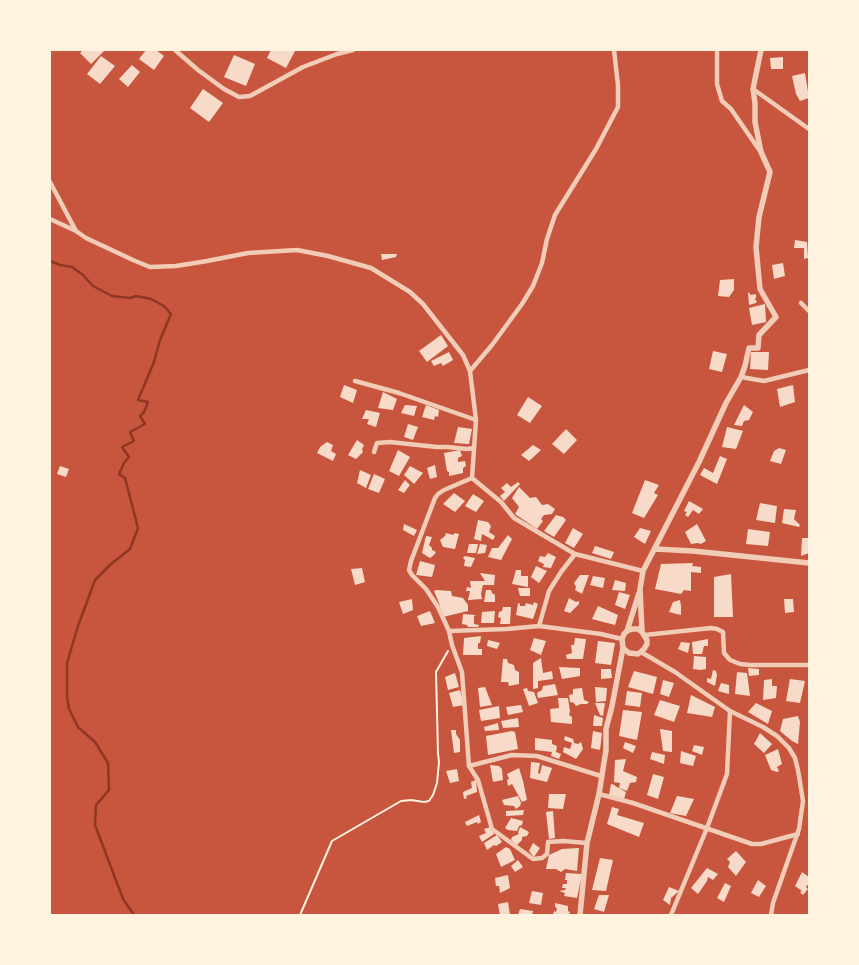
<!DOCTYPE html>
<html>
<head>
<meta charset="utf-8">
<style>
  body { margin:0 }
  #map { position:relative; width:859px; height:965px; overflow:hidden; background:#c8553d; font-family:"Public Sans",sans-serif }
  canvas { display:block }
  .frame { position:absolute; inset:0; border:51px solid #fff3e0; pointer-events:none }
</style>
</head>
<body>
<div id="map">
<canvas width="859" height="965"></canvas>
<div class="frame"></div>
</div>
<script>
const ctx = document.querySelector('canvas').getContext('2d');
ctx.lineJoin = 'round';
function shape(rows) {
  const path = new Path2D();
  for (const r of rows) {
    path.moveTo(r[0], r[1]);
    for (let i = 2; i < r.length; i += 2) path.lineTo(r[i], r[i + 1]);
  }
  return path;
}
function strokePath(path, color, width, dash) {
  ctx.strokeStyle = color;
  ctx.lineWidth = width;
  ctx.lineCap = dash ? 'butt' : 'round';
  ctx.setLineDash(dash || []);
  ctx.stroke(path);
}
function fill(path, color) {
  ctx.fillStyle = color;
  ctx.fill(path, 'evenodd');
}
const stream = shape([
  [50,261,60,265,72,267,83,275,93,286,112,296,130,298,136,296,151,299,164,306,171,314,160,340,154,362,138,400,148,402,144,412,140,416,145,424,130,432,134,441,122,447,129,457,124,463,119,474,125,478,138,528,130,549,110,565,95,580,78,626,67,663,67,696,69,709,78,727,95,742,108,763,109,790,96,805,95,825,123,899,134,915]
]);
const building = shape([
  [83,50,105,50,91,64,80,53],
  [146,50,156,50,164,56,154,70,139,59],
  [271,50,292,50,295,51,286,68,267,58],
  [234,55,255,64,246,86,224,77],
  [101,56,115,66,100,84,87,74],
  [783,57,783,69,771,69,770,58],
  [132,65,140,72,128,87,119,79],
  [805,73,809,98,800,101,796,94,792,76],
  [203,89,223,103,209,122,190,108],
  [795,240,807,242,808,258,804,259,804,248,794,248],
  [381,254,397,254,396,257,382,260],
  [783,263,785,276,774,279,772,265],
  [734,279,734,290,729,297,718,296,720,280],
  [748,292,751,295,756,294,756,297,755,300,757,301,756,303,749,305],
  [765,304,766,322,752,325,749,308],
  [441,335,448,346,427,362,419,351],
  [713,351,727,354,722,372,709,369],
  [449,352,453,360,443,366,441,363,434,366,431,361],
  [751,352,769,352,768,370,750,369],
  [344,385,357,390,353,403,340,397],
  [793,385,795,402,780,407,777,389],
  [383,392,397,399,393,410,378,408],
  [528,397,542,406,530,423,517,415],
  [405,405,417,406,414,416,401,413],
  [426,405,439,410,438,417,435,416,434,420,422,417],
  [744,405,753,412,749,420,744,421,742,426,734,425],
  [366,410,380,413,376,427,367,424,369,419,362,419],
  [408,424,418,427,413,440,404,437],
  [458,427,472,429,469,444,454,443],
  [727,427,743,431,736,449,722,447],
  [566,429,577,440,564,454,552,444],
  [357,440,364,445,362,449,363,452,356,459,348,455],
  [327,442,333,445,331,451,336,454,333,461,317,453,320,447],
  [533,445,541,450,529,461,521,455],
  [779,448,786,450,781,464,770,461,774,451],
  [398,450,410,457,399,476,389,471],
  [460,450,462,456,458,458,458,462,465,461,466,466,463,468,463,473,449,476,449,472,447,471,444,453],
  [720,456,727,459,717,484,700,475,704,468,713,473],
  [435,465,437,477,430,479,427,468],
  [60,466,69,469,66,477,57,474],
  [410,466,423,473,414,484,404,475],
  [360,470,371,475,366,488,357,483],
  [374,474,385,479,379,493,368,489],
  [405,480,410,485,404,493,398,490],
  [645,480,659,485,654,493,658,495,644,518,632,513],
  [518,482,520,484,504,501,500,496,505,492,501,488,507,483,511,487],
  [519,487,530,498,536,497,542,505,548,504,555,509,552,514,544,515,541,519,543,521,537,529,515,514,519,507,512,498],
  [454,493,465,501,455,512,443,504],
  [473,494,484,501,476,512,465,506],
  [689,501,703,509,699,514,693,510,688,517,685,515,687,512,684,511],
  [760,503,777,506,775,523,756,520],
  [784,509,796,510,794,519,800,525,799,527,782,523],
  [556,515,563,517,566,520,554,537,544,531],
  [478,520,488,522,491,526,489,532,495,536,493,540,482,534,481,541,474,539],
  [404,524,417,530,414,536,403,530],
  [697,524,706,541,701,544,698,543,691,544,685,532],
  [573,528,583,534,574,548,565,543],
  [640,528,651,531,645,544,634,537],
  [748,529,770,532,768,546,746,544],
  [446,533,453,535,455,533,459,534,455,549,443,547,440,540,445,536],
  [508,535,512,539,501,560,488,557,492,548,498,548],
  [426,536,432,537,429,545,432,548,432,550,436,552,434,555,430,558,422,553],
  [802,538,809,538,809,553,801,556],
  [469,544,478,544,476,553,467,553],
  [480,544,487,545,485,553,477,554],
  [595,546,614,552,611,559,592,553],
  [548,553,556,557,551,568,543,567,544,564,538,561,540,556,545,557],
  [465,556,475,558,471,567,464,566,465,560,463,558],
  [420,561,435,565,432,577,416,575],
  [693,563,692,566,701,567,701,573,691,572,691,591,684,590,681,594,655,589,661,564],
  [536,566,547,571,539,583,531,577],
  [362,568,365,582,355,585,351,569],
  [516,570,521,570,521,576,528,576,528,587,512,584],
  [480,573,495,575,494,585,483,585,481,594,482,599,468,600,470,591,466,591,467,587,471,588,470,581,485,581],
  [731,574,733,617,714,617,714,577],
  [580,575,589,575,582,594,575,590,576,587,574,583],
  [593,576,605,578,603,588,590,585],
  [615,580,626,583,625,591,612,590],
  [518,588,530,588,530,596,520,596],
  [436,590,451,591,452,596,463,598,468,605,468,611,443,617,439,603,434,591],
  [486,590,491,590,492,593,495,595,495,602,484,602],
  [619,592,630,595,625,609,615,605],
  [569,598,576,602,579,601,579,604,570,613,564,611],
  [412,599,413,610,403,614,399,602],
  [784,599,793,599,794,612,785,613],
  [680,600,681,606,681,615,669,612,673,602],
  [534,602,538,604,533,619,516,615,518,603,520,604,520,606,525,606,526,603,533,605],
  [598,606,618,615,615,625,592,619],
  [503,607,511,607,510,624,500,624,501,618,498,617,499,612,502,611],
  [430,611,435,623,421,626,417,616],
  [495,611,494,623,481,623,482,612],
  [463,614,476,615,474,616,474,624,479,625,478,627,468,627,467,625,462,624],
  [481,636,480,643,478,643,478,649,482,649,482,655,463,655,464,638],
  [534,638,546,641,541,655,530,650],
  [575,638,586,639,583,659,567,659,566,655,572,653,571,645,574,645],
  [708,639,708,646,704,646,702,654,693,654,692,642],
  [488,640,500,643,497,649,487,646],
  [598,641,615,643,611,665,595,663],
  [681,642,690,643,688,653,678,649],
  [694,656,706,657,706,669,700,670,693,669],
  [541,658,543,673,552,671,553,679,538,681,538,688,533,689,533,663],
  [503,659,507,659,508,663,514,665,515,670,519,672,519,684,509,686,508,682,501,682],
  [559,667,580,668,580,676,562,679],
  [748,668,759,669,759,675,749,676],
  [601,669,611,669,612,678,601,679],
  [713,670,716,671,717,675,715,686,707,682,707,678,711,679],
  [634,671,657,677,653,694,628,687],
  [737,672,747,673,750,696,735,694],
  [455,673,459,687,448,690,445,677],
  [772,679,772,686,777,686,776,698,763,700,764,680],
  [790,679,805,681,800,703,786,701],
  [663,680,674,683,669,697,660,694],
  [721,683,729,685,729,694,718,691],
  [555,684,558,695,538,698,537,693,542,690,543,686],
  [485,687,492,705,480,707,478,688],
  [595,687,607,688,606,701,596,702],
  [527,688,528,691,534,692,538,703,529,706,523,689],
  [582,688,584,700,589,702,587,704,581,704,576,706,574,703,570,702,569,695,573,694,573,689],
  [460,690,464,705,453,707,449,693],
  [627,691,642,693,640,707,625,705],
  [691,695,715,707,712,717,687,713],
  [558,698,568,698,570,711,569,715,572,717,572,724,551,722,550,709,559,708],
  [660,700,680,706,674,722,654,715],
  [595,703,605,703,603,716,600,715],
  [756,703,772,711,768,724,748,712],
  [521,705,523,712,508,715,506,707],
  [499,706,500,718,481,721,479,710],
  [623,710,642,712,637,740,619,736],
  [594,715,603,718,602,726,593,726],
  [798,716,800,722,798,744,792,741,780,731,783,719],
  [518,718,519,727,503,728,501,721],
  [498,723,499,730,485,731,484,727],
  [660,729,672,731,672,752,663,751],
  [451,730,456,730,456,734,460,740,460,752,454,753],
  [512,731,515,732,518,749,488,755,486,736],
  [593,731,602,733,600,750,591,748],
  [760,733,772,744,764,753,754,744],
  [565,736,573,739,574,743,578,744,581,742,583,749,576,759,563,752,564,747,570,749,572,743,564,740],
  [535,738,552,740,552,744,557,746,556,752,561,754,559,759,551,756,552,752,535,750],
  [625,742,636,746,633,753,623,748],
  [694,745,704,747,702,755,692,751],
  [778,749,782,764,777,767,779,771,777,772,771,770,765,755],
  [681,751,696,756,693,766,680,763],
  [652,752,665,755,664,764,650,759],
  [626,759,623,771,637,777,636,782,630,783,627,791,619,788,620,783,614,782,615,760],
  [531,762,540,763,538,773,540,774,542,765,552,768,547,782,530,778],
  [490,765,499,766,502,769,503,780,493,782],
  [519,768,523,781,527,800,522,802,512,784,508,786,507,780,509,779,507,774],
  [457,769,459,781,450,783,446,771],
  [653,774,664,777,658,799,647,795],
  [476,780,477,792,466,796,467,798,464,799,463,792,472,788,471,782],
  [611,784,615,785,615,786,626,792,624,799,609,795],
  [549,794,566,794,563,809,548,808],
  [518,796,521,803,520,806,516,809,514,806,504,805,502,800],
  [677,796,694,799,686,816,670,813],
  [612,807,619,809,617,815,644,823,639,837,607,824],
  [524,810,523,815,506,816,506,811],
  [553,811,555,838,549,839,546,812],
  [479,815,481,822,478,824,477,822,467,826,465,822],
  [511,818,523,821,522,825,519,826,517,831,508,830,505,828],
  [491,827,494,834,482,842,479,836,486,833,484,829],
  [520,827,529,832,527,836,522,837,522,840,517,845,511,840,512,837,519,834,518,833],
  [497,835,502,842,496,846,494,845,487,850,484,843],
  [533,843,540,848,534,857,529,851],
  [506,847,510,849,515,860,501,867,496,854],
  [579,848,577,871,565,869,561,872,556,869,546,869,549,855,562,849],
  [736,851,746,862,736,876,728,867,730,862,727,859],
  [600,858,613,860,606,891,592,890],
  [518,860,523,867,515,872,511,866],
  [707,868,718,874,713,880,708,877,707,881,698,894,691,888],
  [802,872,809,877,809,883,806,887,808,889,803,895,800,892,802,891,795,886],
  [566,873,582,874,577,898,564,896,565,893,559,891,565,890,566,888,562,888,563,884,567,884,567,880,565,880],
  [508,875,510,888,500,893,499,886,496,886,495,878],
  [758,880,766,886,759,897,751,893],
  [725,883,731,886,724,902,717,898],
  [669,887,679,891,671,898,670,905,663,900],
  [532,891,543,893,541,905,529,903],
  [599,895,609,895,604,912,594,909],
  [508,902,510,915,500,915,498,904],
  [555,903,568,906,568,911,570,912,569,915,553,915,554,911,556,912,557,908,555,907],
  [520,909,533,911,532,915,518,915]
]);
const path = shape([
  [300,915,332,841,401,801,411,800,424,802,429,801,433,795,437,783,439,762,438,753,436,672,448,651]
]);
const minor = shape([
  [175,50,198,70,224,89,239,97,250,96,303,67,337,54,353,50],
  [717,50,717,84,722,101,731,109,760,151],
  [753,89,809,129],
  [50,182,76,231],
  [50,219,76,231,86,238,133,260,150,267,176,266,207,261,248,253,297,250,328,256,371,268,410,292,423,304,463,355,470,371,476,420,472,478,501,502,514,518,575,554,643,571],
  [801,303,809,311],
  [470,371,492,345,522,304,533,286,542,263,547,239,555,215,596,149,618,107,618,85,614,50],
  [741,377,764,381,809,370],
  [355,381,399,393,476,420],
  [374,452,377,443,390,442,437,447,447,447,467,449,474,448],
  [472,478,444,490,438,494,435,498,411,561,409,570,412,575,426,589,438,607,449,631,452,645,462,672,469,766,478,780,492,829,533,859,542,858,547,854,548,842,563,841,587,843],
  [539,626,549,591,561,572,575,554],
  [449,631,507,629,539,626,601,634,622,639],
  [645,635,711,628,717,629,723,632,724,653,730,660,740,664,750,665,809,665],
  [641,652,675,672,730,711,763,727,777,736,789,748,795,758,798,770,803,801,799,829,773,903,771,915],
  [469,766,512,755,537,756,601,776],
  [599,794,633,803,752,844,761,844,798,834],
  [671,915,707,828,727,774,730,711]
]);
const tertiary = shape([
  [655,549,693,551,809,563],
  [642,632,640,589,643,571,699,462,726,403,741,377,745,366,749,348,758,348,759,335,776,317,760,289,756,247,759,217,770,172,761,152,755,122,755,103,753,89,761,50],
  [623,648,629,653,638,654,644,649,647,644,647,640,642,632,638,629,632,629,627,631],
  [580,915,587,843,599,794,606,750,606,729,612,706,623,648,622,639,624,634,627,631,639,593]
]);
strokePath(stream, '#8f3625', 2.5);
fill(building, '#f7dbc8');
strokePath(path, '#fff3e0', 2);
strokePath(minor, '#f1ccb7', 4.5);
strokePath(tertiary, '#f1ccb7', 5.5);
</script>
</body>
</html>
